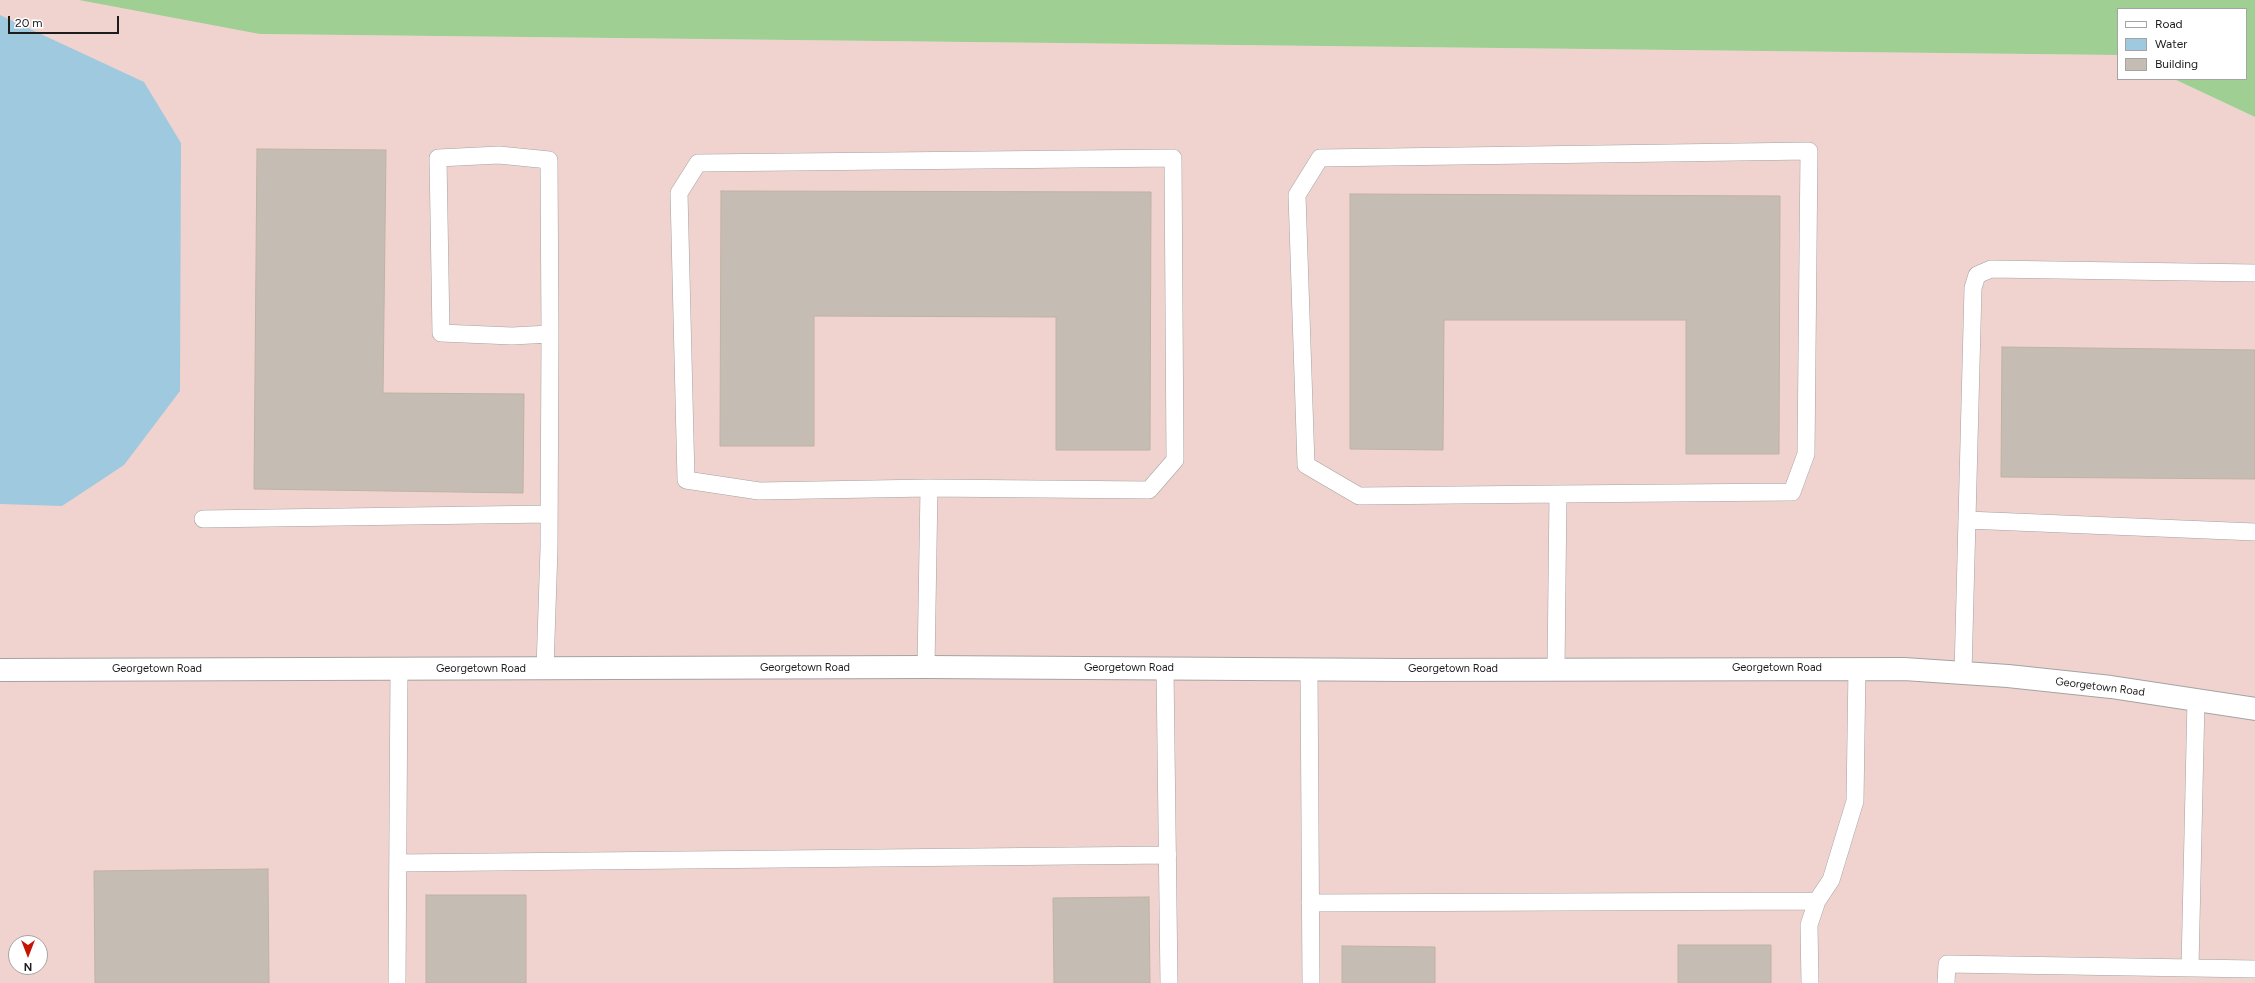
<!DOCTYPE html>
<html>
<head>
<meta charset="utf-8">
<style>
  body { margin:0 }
  #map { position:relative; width:2255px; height:983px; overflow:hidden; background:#eeebe0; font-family:Figtree,sans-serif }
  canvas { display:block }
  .legend { position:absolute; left:2117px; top:8px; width:130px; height:72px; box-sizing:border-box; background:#fff; border:1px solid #a4a4a4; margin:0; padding:5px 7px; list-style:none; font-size:12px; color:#1c1c1c }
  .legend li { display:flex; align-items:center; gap:8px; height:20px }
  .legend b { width:20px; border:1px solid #a4a4a4 }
  .north { position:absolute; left:8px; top:935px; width:40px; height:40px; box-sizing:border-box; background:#fff; border:1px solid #a4a4a4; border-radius:50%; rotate:180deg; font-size:11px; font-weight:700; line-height:16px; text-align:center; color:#1c1c1c }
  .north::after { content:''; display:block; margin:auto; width:14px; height:18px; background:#c71400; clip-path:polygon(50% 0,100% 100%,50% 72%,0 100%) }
  .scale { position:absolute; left:8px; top:16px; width:111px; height:18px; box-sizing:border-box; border:2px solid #1c1c1c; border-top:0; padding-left:5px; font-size:12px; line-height:14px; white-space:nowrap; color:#1c1c1c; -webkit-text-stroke:3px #fff; paint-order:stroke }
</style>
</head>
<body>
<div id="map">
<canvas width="2255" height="983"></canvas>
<ul class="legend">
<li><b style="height:5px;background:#fff"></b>Road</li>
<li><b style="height:11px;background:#9ec9de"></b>Water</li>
<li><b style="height:11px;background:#c5bdb4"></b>Building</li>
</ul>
<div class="north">N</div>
<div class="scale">20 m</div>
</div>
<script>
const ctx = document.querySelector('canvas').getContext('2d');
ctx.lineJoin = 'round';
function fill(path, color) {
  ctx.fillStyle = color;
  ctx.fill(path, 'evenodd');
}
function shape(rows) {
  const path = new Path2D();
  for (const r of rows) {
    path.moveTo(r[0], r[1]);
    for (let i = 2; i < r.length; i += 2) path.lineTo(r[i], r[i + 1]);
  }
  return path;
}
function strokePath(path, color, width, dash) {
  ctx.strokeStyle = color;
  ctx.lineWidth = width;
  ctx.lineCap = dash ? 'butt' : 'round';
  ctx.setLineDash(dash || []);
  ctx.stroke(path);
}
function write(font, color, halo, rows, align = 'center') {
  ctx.font = font + ' Figtree,sans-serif';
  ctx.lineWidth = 3.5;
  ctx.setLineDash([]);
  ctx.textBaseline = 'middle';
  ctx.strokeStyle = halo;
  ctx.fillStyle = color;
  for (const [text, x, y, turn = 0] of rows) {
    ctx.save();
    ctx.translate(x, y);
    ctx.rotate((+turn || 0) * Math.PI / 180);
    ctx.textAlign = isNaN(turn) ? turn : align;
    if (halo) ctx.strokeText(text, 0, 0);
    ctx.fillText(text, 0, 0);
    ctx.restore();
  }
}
const commercial = shape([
  [0,0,219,0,260,34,2118,55,2118,79,2174,79,2255,117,2255,983,0,983],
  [16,943,40,943,40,967,16,967]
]);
const forest = shape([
  [79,0,2255,0,2255,117,2174,79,2246,79,2246,9,2118,9,2118,55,260,34]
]);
const water = shape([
  [0,15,144,82,181,143,180,391,124,465,62,506,0,504]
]);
const building = shape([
  [257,149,386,150,383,393,524,394,523,493,254,489,257,149],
  [721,191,1151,192,1150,450,1056,450,1056,317,814,316,814,446,720,446,721,191],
  [1350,194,1780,196,1779,454,1686,454,1686,320,1444,320,1443,450,1350,449,1350,194],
  [2002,347,2255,350,2255,479,2001,477,2002,347],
  [268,869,269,983,95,983,94,871,268,869],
  [426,895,526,895,526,983,426,983,426,895],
  [1149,897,1150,983,1054,983,1053,898,1149,897],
  [1678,945,1771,945,1771,983,1678,983,1678,945],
  [1342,946,1435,947,1435,983,1342,983,1342,946]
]);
const service = shape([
  [203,519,549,514],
  [1967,520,2255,532],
  [926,667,929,488,1149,490,1175,460,1173,158,698,163,679,193,686,480,759,491,929,488],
  [1165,668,1169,983],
  [545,669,549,548,550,334,549,160,499,155,438,158,441,333,512,336,550,334],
  [1309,669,1311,983],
  [1556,669,1558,494,1792,492,1806,454,1809,151,1320,158,1297,195,1306,465,1359,496,1558,494],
  [1963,673,1973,288,1977,275,1991,269,2255,273],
  [398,863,1168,855],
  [1310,903,1817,901],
  [2190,967,2196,700],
  [397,983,399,669],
  [1810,983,1809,925,1817,901,1831,880,1855,801,1857,668],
  [1946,983,1947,964,2255,969]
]);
const minor = shape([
  [0,670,926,667,1406,670,1904,669,2008,676,2111,687,2255,709]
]);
const streetNames = [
  ["Georgetown Road",805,668],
  ["Georgetown Road",1129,668],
  ["Georgetown Road",1777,668],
  ["Georgetown Road",157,669],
  ["Georgetown Road",481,669],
  ["Georgetown Road",1453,669],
  ["Georgetown Road",2100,687,7]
];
fill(commercial, '#f0d3ce');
fill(forest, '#9fcf93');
fill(water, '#9ec9de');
fill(building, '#c5bdb4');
strokePath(building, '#c0b2a2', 1);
strokePath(service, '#a3a3a3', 18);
strokePath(minor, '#a3a3a3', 24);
strokePath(service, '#fff', 17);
strokePath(minor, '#fff', 22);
write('11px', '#1c1c1c', '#fff', streetNames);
</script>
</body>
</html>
